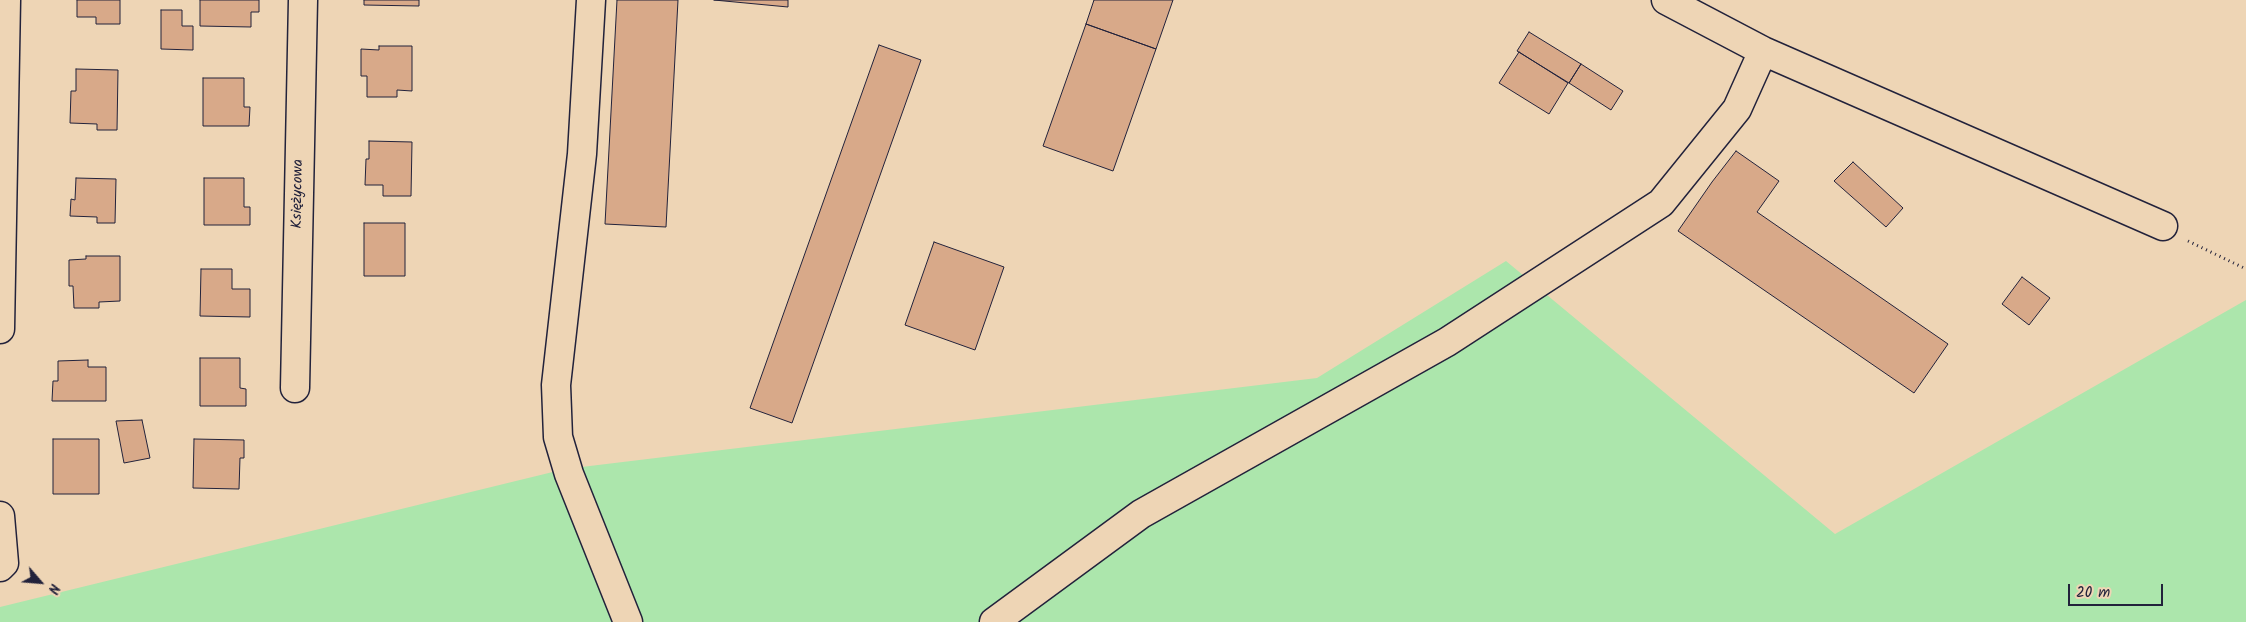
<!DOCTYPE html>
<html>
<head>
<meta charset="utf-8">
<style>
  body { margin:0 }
  #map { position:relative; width:2246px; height:622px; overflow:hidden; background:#eed5b5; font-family:Kalam,sans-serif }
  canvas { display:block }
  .north { position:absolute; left:15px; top:557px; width:50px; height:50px; -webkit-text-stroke:4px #eed5b5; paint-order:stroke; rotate:117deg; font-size:14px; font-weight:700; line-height:20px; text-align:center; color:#22223b }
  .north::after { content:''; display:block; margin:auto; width:18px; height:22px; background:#22223b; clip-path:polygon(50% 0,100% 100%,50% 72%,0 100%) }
  .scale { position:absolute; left:2068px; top:584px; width:95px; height:22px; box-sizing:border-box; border:2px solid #22223b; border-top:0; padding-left:6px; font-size:15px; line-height:18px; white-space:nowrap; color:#22223b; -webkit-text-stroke:4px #eed5b5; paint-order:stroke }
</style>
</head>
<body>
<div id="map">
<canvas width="2246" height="622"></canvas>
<div class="north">N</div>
<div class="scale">20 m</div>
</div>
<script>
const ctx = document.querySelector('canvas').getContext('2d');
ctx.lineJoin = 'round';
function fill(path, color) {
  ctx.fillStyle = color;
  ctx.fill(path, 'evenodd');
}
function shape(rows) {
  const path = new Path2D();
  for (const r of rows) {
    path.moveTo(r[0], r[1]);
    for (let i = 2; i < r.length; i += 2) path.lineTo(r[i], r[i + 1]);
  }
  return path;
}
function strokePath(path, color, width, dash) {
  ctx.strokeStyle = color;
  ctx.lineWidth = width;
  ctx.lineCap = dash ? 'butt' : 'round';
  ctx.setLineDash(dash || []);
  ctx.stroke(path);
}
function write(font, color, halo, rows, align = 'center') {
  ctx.font = font + ' Kalam,sans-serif';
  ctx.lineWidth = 4;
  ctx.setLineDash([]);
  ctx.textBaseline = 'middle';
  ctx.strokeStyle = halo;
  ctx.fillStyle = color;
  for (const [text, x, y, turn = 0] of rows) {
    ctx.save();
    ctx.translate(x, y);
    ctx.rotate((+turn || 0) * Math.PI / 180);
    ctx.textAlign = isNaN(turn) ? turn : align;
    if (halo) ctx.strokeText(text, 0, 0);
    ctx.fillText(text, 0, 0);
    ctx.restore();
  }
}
const green = shape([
  [1506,261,1835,534,2246,300,2246,622,0,622,0,607,565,469,1317,378]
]);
const building = shape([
  [77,0,120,0,120,24,96,24,96,17,77,17,77,0],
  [200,0,259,0,259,12,251,12,251,27,200,26,200,0],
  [364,0,419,0,419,6,364,5,364,0],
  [617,0,678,0,666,227,605,224,617,0],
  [714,0,788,0,788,7,714,0],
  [1094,0,1173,0,1156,49,1086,24,1094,0],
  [161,10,182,10,182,26,193,26,193,50,161,49,161,10],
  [1086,24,1156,49,1113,171,1043,146,1086,24],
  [1529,32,1581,64,1569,83,1517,51,1529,32],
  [879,45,921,60,792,423,750,408,879,45],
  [379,46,412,46,412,91,397,90,397,97,367,97,367,76,361,76,361,49,379,50,379,46],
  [1519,52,1568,83,1549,114,1499,83,1519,52],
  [1581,64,1623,91,1611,110,1569,83,1581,64],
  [76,69,118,70,117,130,97,130,97,124,70,123,71,91,76,91,76,69],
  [203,78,244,78,244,107,250,107,249,126,203,126,203,78],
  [369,141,412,142,411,196,383,196,383,185,365,185,366,159,369,159,369,141],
  [1736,151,1779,181,1757,212,1948,344,1914,393,1678,231,1712,182,1736,151],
  [1853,162,1903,208,1886,227,1834,181,1853,162],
  [76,178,116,179,115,223,97,223,97,217,70,216,71,199,75,200,76,178],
  [204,178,244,178,244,207,250,207,250,225,204,225,204,178],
  [364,223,405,223,405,276,364,276,364,223],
  [934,242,1004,267,975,350,905,325,934,242],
  [86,256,120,256,120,301,99,302,99,308,74,308,73,286,69,286,69,260,86,259,86,256],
  [201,269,232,269,232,289,250,289,250,317,200,316,201,269],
  [2022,277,2050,298,2029,325,2002,304,2022,277],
  [200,358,240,358,240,388,246,389,246,406,200,406,200,358],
  [88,360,88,367,106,367,106,401,52,401,53,381,58,381,58,361,88,360],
  [142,420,150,458,124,463,116,421,142,420],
  [53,439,99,439,99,494,53,494,53,439],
  [194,439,244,440,244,458,240,458,239,489,193,488,194,439]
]);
const path = shape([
  [2188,241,2246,269]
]);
const minor = shape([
  [591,0,582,154,556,385,558,437,569,474,628,622],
  [1666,0,1763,51,2163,226],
  [0,329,6,0],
  [295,388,303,0],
  [0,516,4,563,0,567],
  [994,622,1141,514,1447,342,1661,203,1737,109,1763,51]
]);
const streetNames = [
  ["Księżycowa",299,194,-89]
];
fill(green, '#ace6ac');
fill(building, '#d8a989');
strokePath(building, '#22223b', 1);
strokePath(minor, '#22223b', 31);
strokePath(path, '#22223b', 3, [1, 4]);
strokePath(minor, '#eed5b5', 28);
write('15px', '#22223b', '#eed5b5', streetNames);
</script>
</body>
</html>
